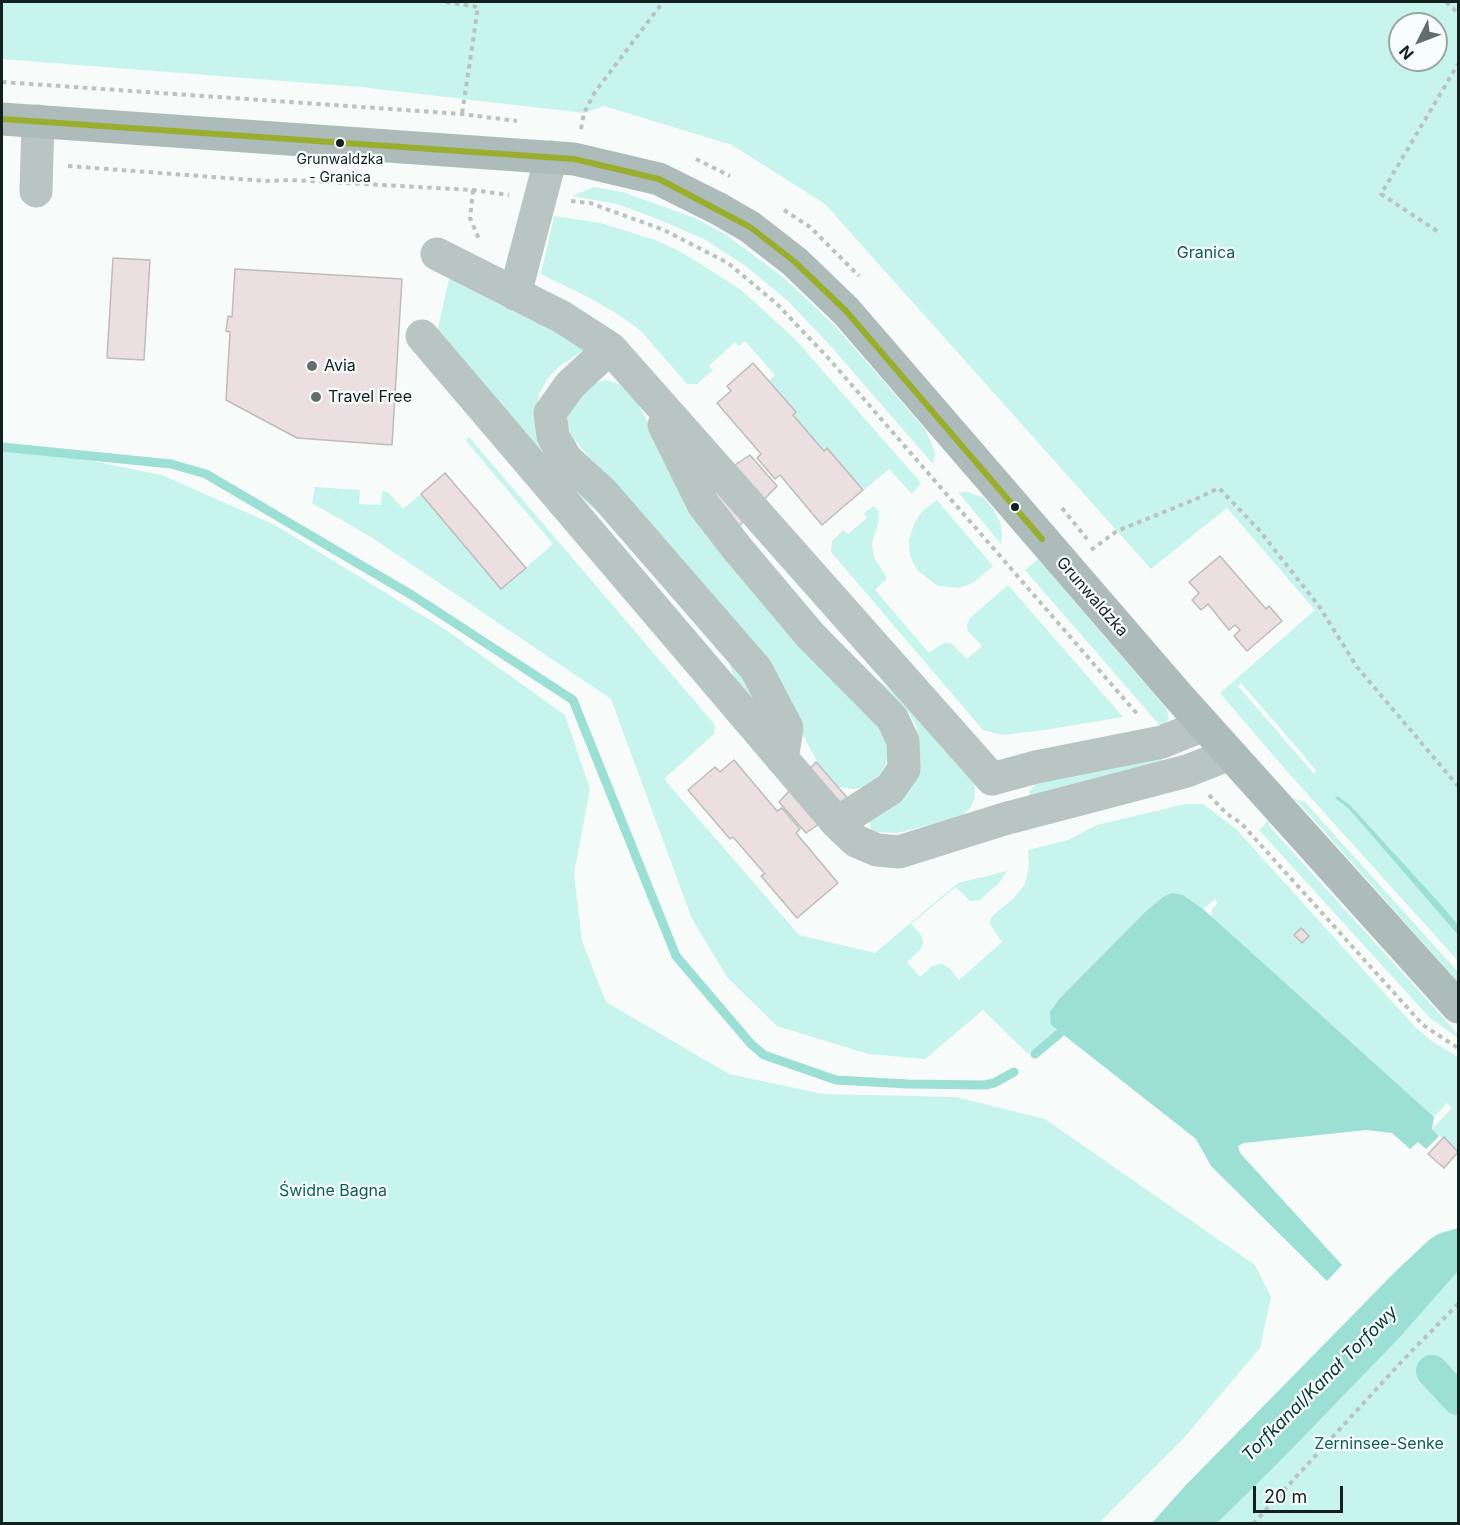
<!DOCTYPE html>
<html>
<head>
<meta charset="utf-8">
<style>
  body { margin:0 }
  #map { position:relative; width:1460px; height:1525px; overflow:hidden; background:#f7fcfb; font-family:Inter,sans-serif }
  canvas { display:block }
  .frame { position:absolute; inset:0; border:3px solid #12211e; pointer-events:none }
  .north { position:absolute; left:1388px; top:12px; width:60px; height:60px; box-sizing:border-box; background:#f6fdfc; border:2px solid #9ba5a3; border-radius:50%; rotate:228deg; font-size:16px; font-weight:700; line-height:24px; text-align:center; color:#12211e }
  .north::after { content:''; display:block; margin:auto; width:21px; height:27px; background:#626e6b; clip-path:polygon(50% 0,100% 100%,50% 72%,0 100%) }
  .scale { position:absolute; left:1253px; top:1486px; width:90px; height:27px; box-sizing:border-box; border:3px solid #12211e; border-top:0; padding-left:8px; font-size:18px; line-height:21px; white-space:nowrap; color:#12211e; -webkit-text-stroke:4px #f6fdfc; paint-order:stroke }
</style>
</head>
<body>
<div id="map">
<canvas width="1460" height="1525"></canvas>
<div class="frame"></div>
<div class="north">N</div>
<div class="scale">20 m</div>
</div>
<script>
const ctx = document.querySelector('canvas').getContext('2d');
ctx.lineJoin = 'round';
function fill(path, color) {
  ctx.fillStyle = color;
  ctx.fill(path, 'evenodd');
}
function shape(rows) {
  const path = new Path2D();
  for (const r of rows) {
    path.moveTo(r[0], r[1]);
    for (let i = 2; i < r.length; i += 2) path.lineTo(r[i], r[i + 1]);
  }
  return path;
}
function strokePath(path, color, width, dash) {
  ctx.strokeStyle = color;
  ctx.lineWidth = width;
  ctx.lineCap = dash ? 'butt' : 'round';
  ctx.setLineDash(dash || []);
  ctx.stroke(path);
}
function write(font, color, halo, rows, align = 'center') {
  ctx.font = font + ' Inter,sans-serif';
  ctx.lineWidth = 4.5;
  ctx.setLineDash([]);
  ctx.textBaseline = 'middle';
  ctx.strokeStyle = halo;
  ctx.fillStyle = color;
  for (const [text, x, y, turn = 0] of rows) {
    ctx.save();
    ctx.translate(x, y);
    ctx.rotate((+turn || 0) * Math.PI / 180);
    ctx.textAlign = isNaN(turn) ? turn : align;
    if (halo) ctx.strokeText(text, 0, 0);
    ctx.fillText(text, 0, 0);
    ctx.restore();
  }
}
const green = shape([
  [2,2,1458,2,1458,925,1351,806,1335,798,1349,809,1458,935,1458,961,1285,769,1220,693,1315,610,1227,508,1151,569,825,204,732,145,604,106,584,113,360,87,2,59],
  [1400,24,1436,24,1436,60,1400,60],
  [1241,683,1300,751,1316,771,1314,774,1238,686],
  [594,187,623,192,695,218,725,234,783,277,835,326,925,429,935,452,933,464,827,342,788,301,747,267,704,239,655,218,617,204,572,196],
  [554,216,601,223,658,241,681,252,740,289,795,339,921,483,912,494,889,469,864,490,827,448,823,450,792,414,795,411,769,380,775,375,745,341,739,346,735,342,709,366,713,370,697,384,687,384,641,331,625,319,592,299,541,274],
  [453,278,587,348,561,365,548,378,539,394,536,413,617,521,748,674,770,718,741,694,727,658,616,528,547,469,436,336,449,280],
  [606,380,621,385,638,404,696,509,882,731,889,748,886,764,877,778,866,787,853,789,838,787,825,777,765,662,573,438,567,424,570,406,592,384],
  [469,437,715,725,714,734,664,779,799,935,875,953,958,883,1007,871,1000,882,980,900,970,901,956,887,911,924,922,936,923,944,920,950,907,962,920,977,932,966,939,964,943,964,950,969,959,980,1002,942,989,923,992,916,1013,899,1025,884,1029,866,1028,850,1068,840,1097,825,1185,804,1203,804,1236,829,1416,1028,1433,1042,1458,1057,1458,1152,1432,1129,1452,1108,1447,1103,1434,1117,1211,918,1212,909,1218,903,1215,899,1203,909,1183,895,1163,897,1145,912,1060,998,1051,1025,1057,1031,1028,1054,983,1010,925,1059,868,1054,777,1026,727,977,692,919,611,699,371,537,312,503,315,487,360,490,359,504,381,505,382,491,388,492,403,509,421,494,502,588,553,544,466,441],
  [2,448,32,449,162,475,275,525,443,628,565,715,590,789,574,874,582,941,606,1002,729,1074,823,1094,956,1097,1045,1119,1255,1265,1271,1297,1260,1348,1183,1439,1099,1523,2,1523],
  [958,492,968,492,984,498,993,509,1000,522,1002,533,1001,544],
  [937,500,993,566,973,583,959,588,938,586,917,570,910,556,909,540,914,524,922,511],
  [874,506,879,512,878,525,872,542,874,558,887,578,875,590,929,653,945,642,952,644,967,659,982,646,968,631,967,624,970,618,1008,585,1123,717,1045,730,1002,735,983,730,831,552,832,541,843,530,848,534,867,518,864,513],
  [721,510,739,526,850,656,914,710,970,775,975,785,975,797,971,807,961,817,897,833,876,832,871,829,869,821,873,817,885,812,897,803,919,740,916,726,909,713,898,701,847,658],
  [1038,559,1166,708,1169,718,1163,729,1025,570],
  [1159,756,1168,767,1030,798,1029,793,1033,787,1042,779],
  [1295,799,1305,802,1458,972,1458,982,1297,801,1292,801],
  [1269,820,1269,826,1458,1034,1458,1038,1429,1017,1259,830],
  [1458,1249,1458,1523,1187,1524]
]);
const water = shape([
  [1337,796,1351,806,1442,906,1458,925,1458,935,1349,809,1335,798],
  [1172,893,1183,895,1203,909,1434,1117,1432,1129,1439,1136,1426,1149,1418,1142,1410,1149,1392,1133,1366,1130,1244,1143,1238,1146,1240,1153,1342,1265,1327,1281,1211,1166,1196,1139,1051,1025,1050,1012,1060,998,1145,912,1163,897],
  [1458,1228,1458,1271,1399,1338,1278,1463,1217,1523,1152,1523,1184,1487,1394,1273,1430,1239,1438,1234]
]);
const stream = shape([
  [2,447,171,464,206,474,415,597,573,700,676,956,751,1044,764,1055,836,1080,908,1084,985,1085,994,1083,1014,1072],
  [1035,1054,1060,1033]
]);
const canal = shape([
  [1432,1371,1458,1399]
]);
const building = shape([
  [113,258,150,260,144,360,107,358,113,258],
  [235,269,402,279,392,445,297,438,226,400,230,332,226,331,228,316,232,317,235,269],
  [753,363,796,412,793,415,824,451,827,448,863,490,822,525,780,475,775,479,757,458,761,454,717,403,731,391,727,386,753,363],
  [750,455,777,486,739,526,705,485,750,455],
  [445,473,526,568,501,589,421,494,445,473],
  [1220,556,1266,609,1269,606,1282,621,1247,651,1234,636,1240,630,1235,625,1229,630,1208,604,1201,610,1192,600,1199,593,1189,582,1220,556],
  [734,760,777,811,782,808,800,829,796,833,838,883,797,918,761,876,765,874,733,837,730,839,688,790,715,767,720,772,734,760],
  [816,762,851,802,806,833,779,802,816,762],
  [1301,928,1309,936,1302,943,1294,935,1301,928],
  [1444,1137,1458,1152,1444,1168,1428,1154,1444,1137]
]);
const path = shape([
  [446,2,478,7,462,114],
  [1446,2,1458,13],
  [2,82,462,114,517,121],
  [581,129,584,113,595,92,663,2],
  [696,159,730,176],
  [68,166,266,181,290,180,473,190,509,195],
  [473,190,470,218,479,239],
  [571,201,590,203,664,230,728,263,777,304,830,360,1138,715],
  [784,210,810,227,859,276],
  [1437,231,1381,194,1458,64],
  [1062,508,1087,539],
  [1091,550,1117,531,1196,499,1219,488,1259,530,1319,606,1357,667,1458,786],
  [1209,795,1227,814,1241,823,1423,1025,1458,1048],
  [1253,1524,1403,1360,1458,1304]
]);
const minor = shape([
  [36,191,38,121],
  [437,254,562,317,610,348],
  [515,294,551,157],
  [422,336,837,823,856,841,877,850,899,852,1004,819,1187,771,1230,754],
  [664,425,703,504,736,547,810,635,892,718,903,741,904,769,890,789,837,823],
  [782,759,787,728,756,669,604,494,566,459,553,436,550,413,570,385,610,348,992,779,1036,767,1162,742,1204,725]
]);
const major = shape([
  [2,119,574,159,659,179,719,209,750,227,795,262,846,311,1179,697,1458,1007]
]);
const bus1 = shape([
  [2,119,574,159,659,179,750,227,795,262,846,311,1042,539]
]);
const markers = [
  [340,143,5,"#12211e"],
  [312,366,6,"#626e6b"],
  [316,397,6,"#626e6b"],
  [1015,507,5,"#12211e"]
];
const busNames = [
  ["Grunwaldzka",340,160],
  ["- Granica",340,178]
];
const parkNames = [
  ["Granica",1206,253],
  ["Świdne Bagna",333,1191],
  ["Zerninsee-Senke",1379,1444]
];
const poiNames = [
  ["Avia",324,366],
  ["Travel Free",328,397]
];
const streetNames = [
  ["Grunwaldzka",1092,597,49]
];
const waterNames = [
  ["Torfkanal/Kanał Torfowy",1320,1384,-45]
];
fill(green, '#c7f4ed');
fill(water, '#9bdfd5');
strokePath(stream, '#9bdfd5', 9);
strokePath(canal, '#9bdfd5', 32);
fill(building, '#ecdfe2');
strokePath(building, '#bfbbbc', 1.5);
strokePath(path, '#bbc3c1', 4, [4.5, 4.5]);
strokePath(minor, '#b9c5c3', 33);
strokePath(major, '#adbcba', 33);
strokePath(bus1, '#9aae2d', 6);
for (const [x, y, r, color] of markers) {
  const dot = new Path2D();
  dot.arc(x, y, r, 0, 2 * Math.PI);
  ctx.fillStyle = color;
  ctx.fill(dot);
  strokePath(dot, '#f6fdfc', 2);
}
write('14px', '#12211e', '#f6fdfc', busNames);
write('16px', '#0c5f56', '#f6fdfc', parkNames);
write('16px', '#12211e', '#f6fdfc', poiNames, 'left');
write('16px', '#12211e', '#f6fdfc', streetNames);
write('italic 18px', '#063630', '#f6fdfc', waterNames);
</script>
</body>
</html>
